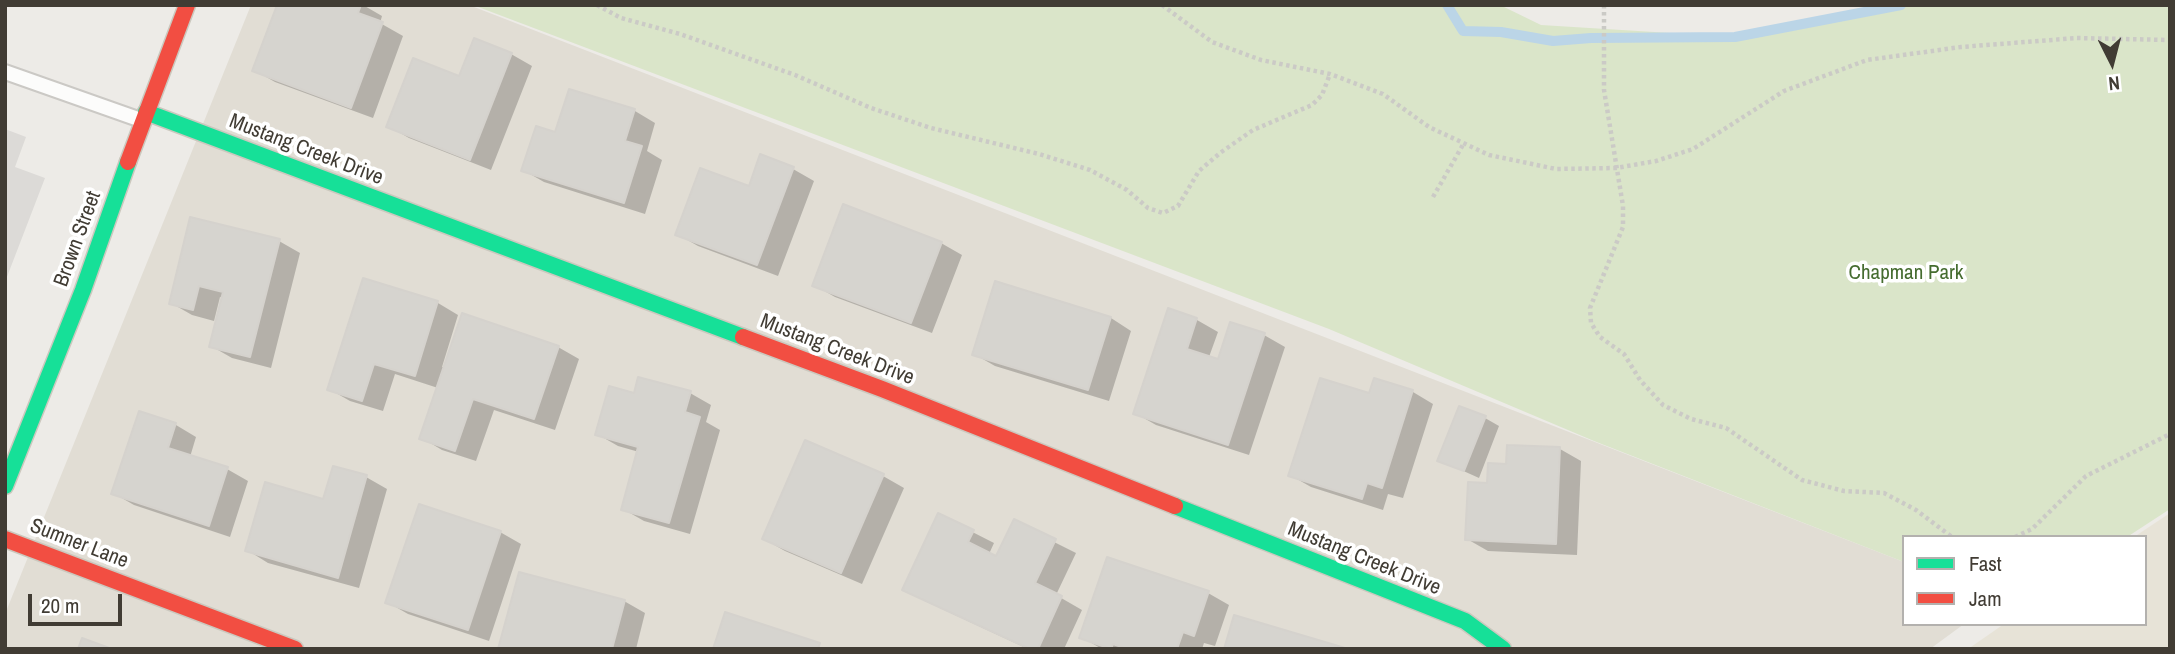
<!DOCTYPE html>
<html>
<head>
<meta charset="utf-8">
<style>
  body { margin:0 }
  #map { position:relative; width:2175px; height:654px; overflow:hidden; background:#edebe7; font-family:"Archivo Narrow",sans-serif }
  canvas { display:block }
  .frame { position:absolute; inset:0; border:7px solid #413c34; pointer-events:none }
  .legend { position:absolute; left:1902px; top:535px; width:245px; height:91px; box-sizing:border-box; background:#fff; border:2px solid #b3b1ae; margin:0; padding:9px 12px; list-style:none; font-size:21px; color:#413c34 }
  .legend li { display:flex; align-items:center; gap:14px; height:35px }
  .legend b { width:35px; border:2px solid #b3b1ae }
  .north { position:absolute; left:2077px; top:28px; width:70px; height:70px; -webkit-text-stroke:5px #fff; paint-order:stroke; rotate:174deg; font-size:19px; font-weight:700; line-height:28px; text-align:center; color:#413c34 }
  .north::after { content:''; display:block; margin:auto; width:24px; height:32px; background:#413c34; clip-path:polygon(50% 0,100% 100%,50% 72%,0 100%) }
  .scale { position:absolute; left:28px; top:594px; width:94px; height:32px; box-sizing:border-box; border:4px solid #413c34; border-top:0; padding-left:9px; font-size:21px; line-height:24px; white-space:nowrap; color:#413c34; -webkit-text-stroke:5px #fff; paint-order:stroke }
</style>
</head>
<body>
<div id="map">
<canvas width="2175" height="654"></canvas>
<div class="frame"></div>
<ul class="legend">
<li><b style="height:9px;background:#16e098"></b>Fast</li>
<li><b style="height:9px;background:#f24e42"></b>Jam</li>
</ul>
<div class="north">N</div>
<div class="scale">20 m</div>
</div>
<script>
const ctx = document.querySelector('canvas').getContext('2d');
ctx.lineJoin = 'round';
function fill(path, color) {
  ctx.fillStyle = color;
  ctx.fill(path, 'evenodd');
}
function shape(rows) {
  const path = new Path2D();
  for (const r of rows) {
    path.moveTo(r[0], r[1]);
    for (let i = 2; i < r.length; i += 2) path.lineTo(r[i], r[i + 1]);
  }
  return path;
}
function strokePath(path, color, width, dash) {
  ctx.strokeStyle = color;
  ctx.lineWidth = width;
  ctx.lineCap = dash ? 'butt' : 'round';
  ctx.setLineDash(dash || []);
  ctx.stroke(path);
}
function write(font, color, halo, rows, align = 'center') {
  ctx.font = font + ' "Archivo Narrow",sans-serif';
  ctx.lineWidth = 7;
  ctx.setLineDash([]);
  ctx.textBaseline = 'middle';
  ctx.strokeStyle = halo;
  ctx.fillStyle = color;
  for (const [text, x, y, turn = 0] of rows) {
    ctx.save();
    ctx.translate(x, y);
    ctx.rotate((+turn || 0) * Math.PI / 180);
    ctx.textAlign = isNaN(turn) ? turn : align;
    if (halo) ctx.strokeText(text, 0, 0);
    ctx.fillText(text, 0, 0);
    ctx.restore();
  }
}
const residential = shape([
  [251,5,469,5,1904,562,1904,624,1964,624,1930,649,5,649,5,614]
]);
const education = shape([
  [2170,513,2170,649,1968,649,2004,624,2145,624,2145,537,2134,537]
]);
const green = shape([
  [473,5,1500,5,1541,25,1735,37,1901,5,2170,5,2170,509,2127,537,1904,537,1904,562,1594,441,1329,329]
]);
const parking = shape([
  [5,129,26,137,15,167,45,178,5,282]
]);
const shadow = shape([
  [334,5,363,5,382,16,380,23,403,36,373,118,275,82,254,70],
  [511,54,532,66,491,170,409,138,388,126,460,78],
  [570,91,635,111,655,123,647,151,662,160,645,214,544,182,523,170,557,134],
  [793,169,814,181,778,276,698,246,677,234,750,188],
  [191,219,279,241,300,253,271,368,232,358,211,346,223,298,220,297,214,321,192,315,171,303],
  [941,243,962,255,932,333,835,297,814,285],
  [364,280,438,303,458,315,442,367,558,347,579,359,555,430,494,410,476,461,442,450,422,438,438,388,395,374,383,411,350,401,329,389],
  [996,283,1111,318,1131,331,1109,401,995,366,974,354],
  [1169,311,1197,320,1218,332,1209,357,1219,361,1264,335,1285,347,1249,455,1156,425,1135,413],
  [1375,380,1413,392,1433,404,1403,498,1388,494,1383,510,1311,487,1290,475,1370,396],
  [690,393,711,405,706,422,720,430,690,534,644,521,623,509,639,452,618,446,597,434,635,395],
  [140,413,176,425,196,437,190,457,227,469,248,481,230,537,134,505,113,493],
  [1485,418,1499,426,1479,478,1439,460],
  [806,442,883,476,904,488,862,584,785,551,764,539],
  [1509,447,1560,449,1581,461,1577,555,1488,551,1467,539,1489,485,1508,466],
  [366,477,387,489,359,588,268,563,247,550],
  [939,515,994,543,989,554,997,558,1014,522,1076,553,1056,595,1082,610,1064,649,1028,649,925,601,904,589],
  [500,532,521,544,489,641,408,614,387,602],
  [1208,593,1229,605,1215,646,1204,643,1202,649,1102,649,1081,637],
  [624,601,645,613,636,649,500,649]
]);
const stream = shape([
  [1447,5,1463,31,1501,32,1553,41,1591,38,1735,37,1901,5]
]);
const building = shape([
  [277,5,361,5,358,13,383,22,351,108,252,71,277,5],
  [474,38,512,53,470,160,386,127,413,58,459,76,474,38],
  [569,89,635,109,625,141,642,146,624,203,521,171,536,126,555,132,569,89],
  [760,154,794,167,757,265,675,235,700,168,749,186,760,154],
  [843,204,942,242,911,323,812,286,843,204],
  [190,217,280,239,250,357,209,347,223,292,199,286,193,310,169,304,190,217],
  [363,278,438,301,415,376,374,364,362,401,327,390,363,278],
  [995,281,1111,317,1088,390,972,355,995,281],
  [1168,308,1197,318,1187,349,1218,359,1230,322,1265,333,1228,445,1133,414,1168,308],
  [462,313,559,346,534,419,473,399,455,451,419,439,462,313],
  [638,377,691,391,685,412,700,417,669,523,621,510,638,447,595,435,609,386,634,393,638,377],
  [1320,378,1369,393,1374,378,1413,390,1382,488,1367,483,1362,499,1288,476,1320,378],
  [1459,406,1486,416,1464,471,1437,461,1459,406],
  [139,411,176,423,168,448,228,467,209,526,111,494,139,411],
  [805,440,884,474,841,573,762,539,805,440],
  [1507,445,1560,447,1556,544,1465,540,1468,482,1487,483,1488,463,1506,464,1507,445],
  [333,466,367,475,338,578,245,551,265,482,323,499,333,466],
  [419,504,501,531,468,630,385,603,419,504],
  [938,513,974,530,968,542,996,556,1014,519,1056,539,1035,583,1062,596,1038,649,1030,649,902,590,938,513],
  [1107,557,1209,591,1194,636,1183,632,1177,649,1127,649,1113,644,1111,649,1079,638,1107,557],
  [519,572,625,600,612,649,498,649,519,572],
  [725,612,820,643,818,649,713,649,725,612],
  [1234,615,1345,648,1345,649,1224,649,1234,615],
  [82,638,112,649,78,649,82,638]
]);
const path = shape([
  [597,5,621,18,680,34,795,75,871,108,931,128,1039,154,1090,170,1127,190,1148,208,1163,213,1178,206,1199,171,1220,153,1253,130,1312,105,1322,95,1330,74],
  [1162,5,1212,42,1261,60,1330,74,1383,94,1429,127,1489,155,1556,169,1616,168,1656,161,1693,149,1784,91,1867,60,1961,47,2077,38,2170,40],
  [1604,5,1604,90,1623,206,1623,227,1590,308,1591,323,1600,337,1624,354,1640,380,1663,405,1691,419,1726,428,1802,480,1844,491,1884,493,1916,510,1952,537],
  [1433,197,1464,143],
  [2015,537,2032,529,2086,476,2170,434]
]);
const lane = shape([
  [5,72,141,120]
]);
const fast = shape([
  [146,112,743,337],
  [5,486,83,290,128,162],
  [1175,506,1465,621,1503,649]
]);
const jam = shape([
  [128,162,187,5],
  [743,337,882,389,1175,506],
  [5,539,295,649]
]);
const streetNames = [
  ["Mustang Creek Drive",306,150,21],
  ["Brown Street",78,239,-70],
  ["Mustang Creek Drive",837,350,21],
  ["Sumner Lane",79,544,21],
  ["Mustang Creek Drive",1364,559,22]
];
const parkNames = [
  ["Chapman Park",1906,273]
];
fill(residential, '#e1ddd4');
fill(education, '#e7e3d7');
fill(green, '#dae5c9');
fill(parking, '#dcdad7');
fill(shadow, '#0003');
strokePath(stream, '#bbd5e7', 10);
fill(building, '#d6d4cf');
strokePath(building, '#d5d2cd', 2);
strokePath(lane, '#cbc9c5', 18);
strokePath(fast, '#cbc8be', 19);
strokePath(jam, '#cbc8be', 19);
strokePath(path, '#cbcac6', 4.5, [3.5, 3.5]);
strokePath(lane, '#fcfcfb', 14);
strokePath(fast, '#16e098', 16);
strokePath(jam, '#f24e42', 16);
write('21px', '#413c34', '#fff', streetNames);
write('21px', '#456c2f', '#fff', parkNames);
</script>
</body>
</html>
